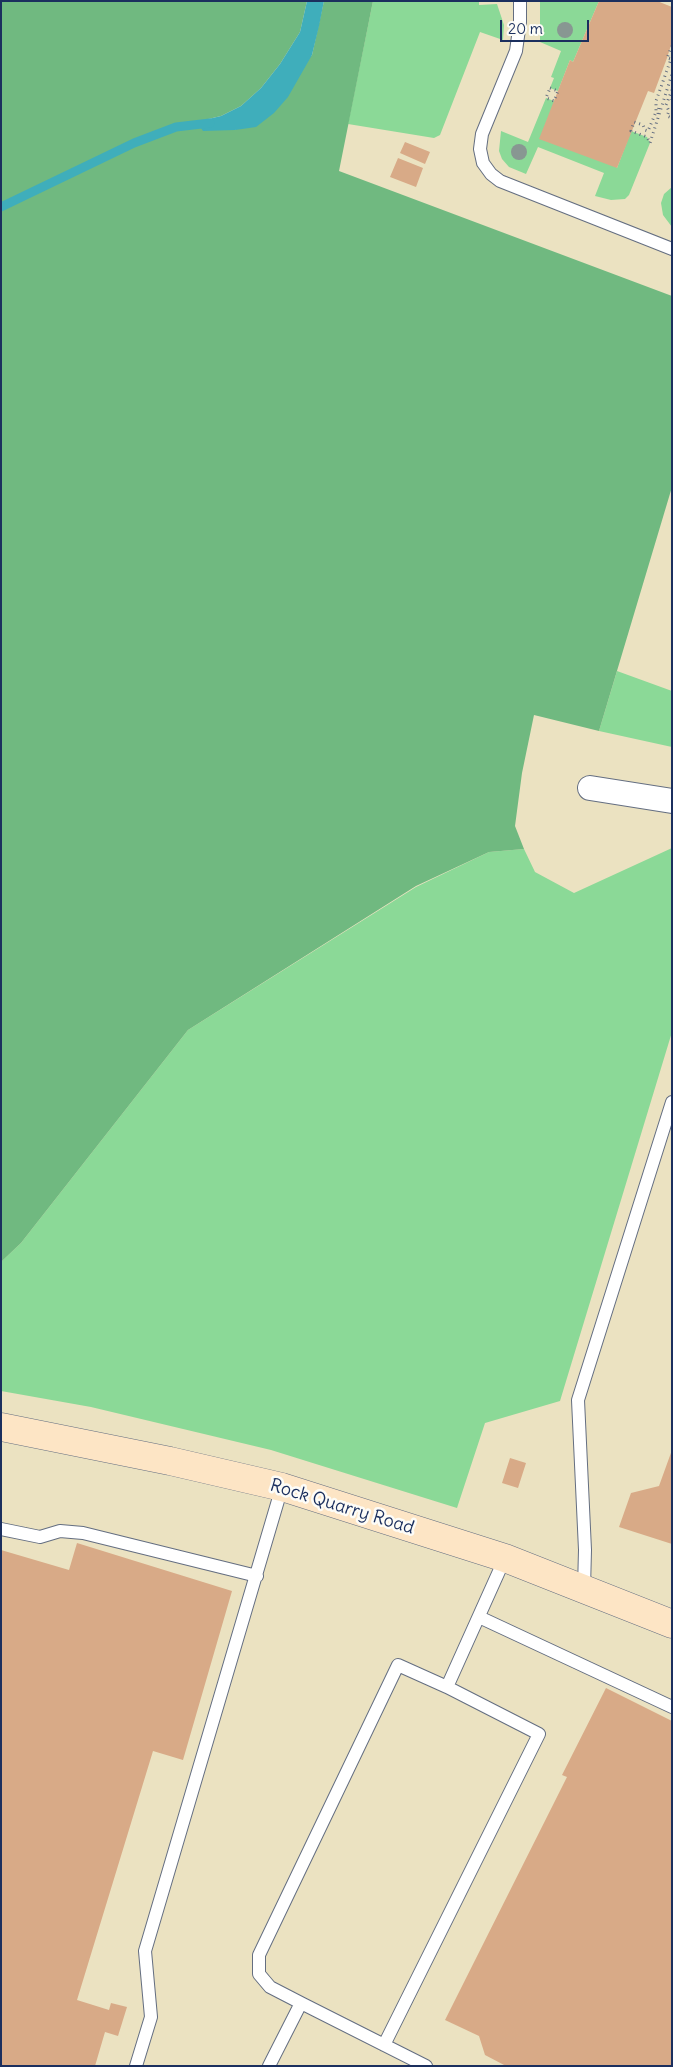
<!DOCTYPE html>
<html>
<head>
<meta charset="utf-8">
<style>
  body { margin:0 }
  #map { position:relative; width:673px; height:2067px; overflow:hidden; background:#ebe2c1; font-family:Delius,sans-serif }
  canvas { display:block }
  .frame { position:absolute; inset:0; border:2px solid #1b2f5e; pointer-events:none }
  .scale { position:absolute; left:500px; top:20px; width:89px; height:22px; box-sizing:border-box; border:2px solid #1b2f5e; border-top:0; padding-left:6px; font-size:15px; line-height:18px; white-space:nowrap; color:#1b2f5e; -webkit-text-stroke:4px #fdfcf7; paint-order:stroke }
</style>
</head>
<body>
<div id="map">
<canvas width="673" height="2067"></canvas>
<div class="frame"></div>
<div class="scale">20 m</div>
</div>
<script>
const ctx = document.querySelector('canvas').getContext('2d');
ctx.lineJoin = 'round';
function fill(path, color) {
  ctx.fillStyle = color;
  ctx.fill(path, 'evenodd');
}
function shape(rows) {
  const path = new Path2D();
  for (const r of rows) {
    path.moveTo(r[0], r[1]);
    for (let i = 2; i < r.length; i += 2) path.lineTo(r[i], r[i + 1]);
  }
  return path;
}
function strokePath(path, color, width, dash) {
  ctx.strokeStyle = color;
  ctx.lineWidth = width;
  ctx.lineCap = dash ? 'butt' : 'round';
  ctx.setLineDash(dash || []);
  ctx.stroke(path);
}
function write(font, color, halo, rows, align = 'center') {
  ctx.font = font + ' Delius,sans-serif';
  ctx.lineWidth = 5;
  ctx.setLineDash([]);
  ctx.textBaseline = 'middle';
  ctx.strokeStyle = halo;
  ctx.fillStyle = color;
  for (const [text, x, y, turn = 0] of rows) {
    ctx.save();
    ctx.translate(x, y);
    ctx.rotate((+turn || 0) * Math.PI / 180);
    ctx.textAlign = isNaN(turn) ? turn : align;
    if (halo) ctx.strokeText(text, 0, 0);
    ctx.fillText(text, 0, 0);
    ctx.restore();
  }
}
const green = shape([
  [373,1,479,1,479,5,497,4,504,25,503,40,480,32,440,135,434,138,348,124],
  [540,1,599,1,573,62,570,60,558,91,550,88,554,78,551,77,561,51,540,42],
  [546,98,554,101,617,168,631,131,647,137,650,143,629,195,625,199,611,200,595,196,604,173,538,147,526,174,509,167,502,159,499,151,501,131,528,142],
  [672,187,672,227,663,215,661,203,664,194],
  [617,671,672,691,672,747,599,731],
  [672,848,672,1032,560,1401,485,1423,457,1508,271,1450,91,1407,1,1391,1,1262,21,1243,188,1030,416,887,489,852,524,849,535,872,574,893]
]);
const forest = shape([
  [1,1,307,1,300,32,280,64,261,88,241,106,221,116,204,120,235,130,312,55,324,1,373,1,339,171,672,296,672,487,599,731,534,715,522,773,515,826,524,849,489,852,416,886,188,1030,21,1243,1,1262]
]);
const water = shape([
  [307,1,324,1,319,26,312,55,288,97,274,113,256,127,235,130,203,131,199,125,204,120,221,116,241,106,261,88,280,64,300,32]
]);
const stream = shape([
  [1,207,134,143,176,127,210,123]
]);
const building = shape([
  [599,1,657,1,672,7,672,42,667,58,654,93,648,91,617,168,539,139,570,60,573,62],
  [405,142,430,152,425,164,400,153],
  [398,158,423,168,416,187,390,177],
  [672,1450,672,1544,619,1527,631,1493,659,1486],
  [510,1458,526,1463,518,1488,502,1483],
  [77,1543,232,1591,183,1760,153,1751,77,2000,109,2010,111,2003,127,2007,118,2036,105,2032,95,2066,1,2066,1,1550,69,1570],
  [606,1688,672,1721,672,2066,506,2066,485,2055,479,2036,445,2020,567,1777,562,1775]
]);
const path = shape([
  [672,46,667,58,671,59,656,101,656,112,648,131,645,130,643,125,634,122,631,131,647,137,650,143,672,74],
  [550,88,558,91,554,101,546,98,550,88],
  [672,90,666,105,669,111,667,116,672,118],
  [672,99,672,104],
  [658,114,659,107]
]);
const lane = shape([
  [520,1,520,22,516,51,482,134,480,149,483,163,491,174,500,181,672,249],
  [1,1529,40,1537,60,1531,83,1533,257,1576],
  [584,1588,585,1550,578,1400,672,1102],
  [479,1617,672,1707],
  [301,2003,426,2066],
  [384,2045,539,1734,447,1687],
  [136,2066,151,2017,145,1951,282,1487],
  [269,2066,301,2003,270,1987,259,1974,259,1955,398,1665,447,1687,505,1558]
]);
const street = shape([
  [590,788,672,801]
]);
const secondary = shape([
  [1,1427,170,1461,282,1487,505,1558,672,1624]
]);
const trees = [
  [565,30],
  [519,152]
];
const streetNames = [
  ["Rock Quarry Road",342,1507,17]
];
fill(green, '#8bd997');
fill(forest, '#70b980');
fill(water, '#3faebb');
strokePath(stream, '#3faebb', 9);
fill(building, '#d8aa87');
strokePath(lane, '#646e81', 14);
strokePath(street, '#646e81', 26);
strokePath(secondary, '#646e81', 29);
strokePath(path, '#646e81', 3, [1, 4]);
strokePath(lane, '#fff', 12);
strokePath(street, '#fff', 24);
strokePath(secondary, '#fde5c5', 28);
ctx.fillStyle = '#889792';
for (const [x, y] of trees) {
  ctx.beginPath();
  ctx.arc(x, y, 8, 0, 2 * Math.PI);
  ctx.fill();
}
write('18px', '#1b2f5e', '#fdfcf7', streetNames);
</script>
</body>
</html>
